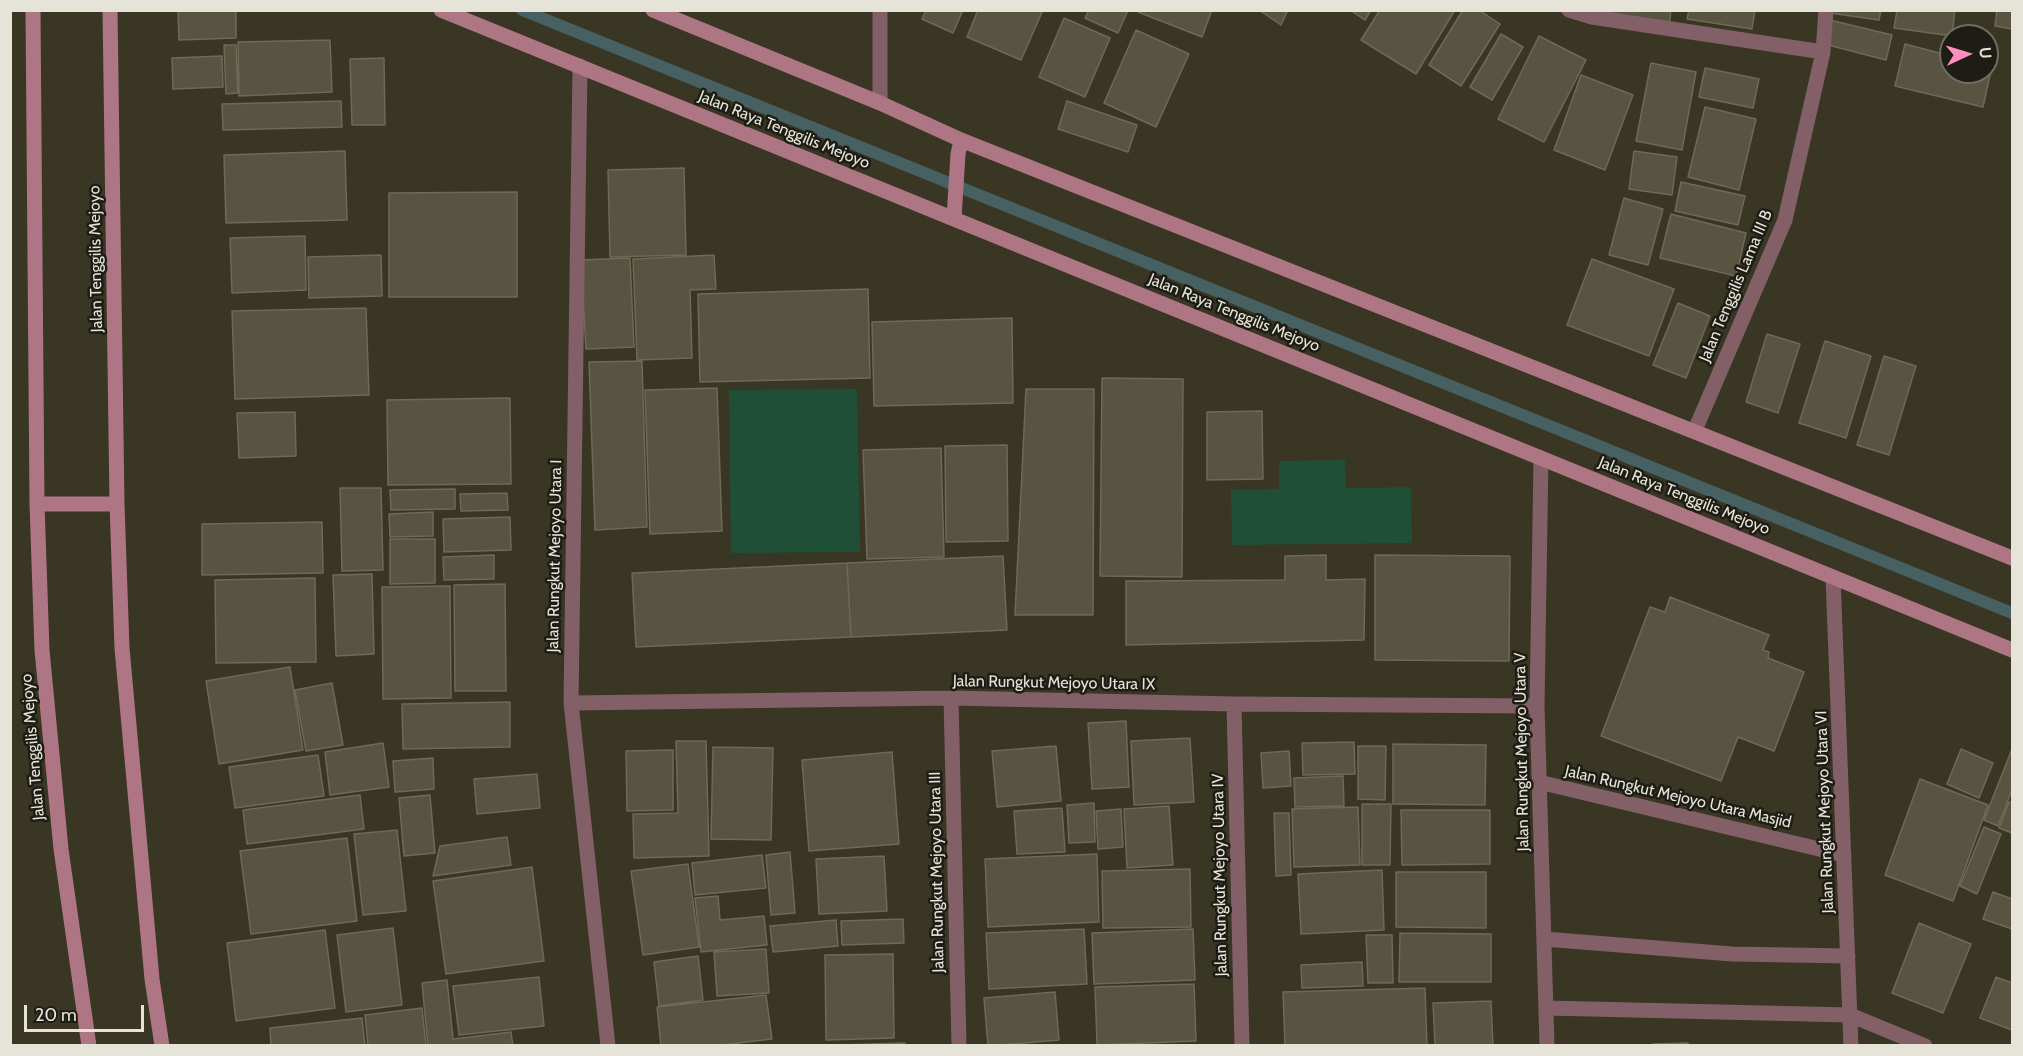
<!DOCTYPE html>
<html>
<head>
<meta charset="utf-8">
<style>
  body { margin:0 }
  #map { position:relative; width:2023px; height:1056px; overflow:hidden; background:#393624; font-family:Cabin,sans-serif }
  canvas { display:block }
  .frame { position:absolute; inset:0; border:12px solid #e6e4d9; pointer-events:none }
  .north { position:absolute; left:1939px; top:24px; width:60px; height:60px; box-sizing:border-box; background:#1e1d15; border:2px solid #6e6d63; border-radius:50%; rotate:86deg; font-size:16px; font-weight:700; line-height:24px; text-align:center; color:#e6e4d9 }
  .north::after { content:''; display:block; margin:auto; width:21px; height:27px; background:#fe8ebe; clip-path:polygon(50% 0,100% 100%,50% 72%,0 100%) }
  .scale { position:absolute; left:24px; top:1005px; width:120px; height:27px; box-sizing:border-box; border:3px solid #e6e4d9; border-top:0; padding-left:8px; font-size:18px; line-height:21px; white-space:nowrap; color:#e6e4d9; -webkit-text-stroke:4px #1e1d15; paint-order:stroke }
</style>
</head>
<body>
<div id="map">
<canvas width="2023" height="1056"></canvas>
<div class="frame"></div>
<div class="north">U</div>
<div class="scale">20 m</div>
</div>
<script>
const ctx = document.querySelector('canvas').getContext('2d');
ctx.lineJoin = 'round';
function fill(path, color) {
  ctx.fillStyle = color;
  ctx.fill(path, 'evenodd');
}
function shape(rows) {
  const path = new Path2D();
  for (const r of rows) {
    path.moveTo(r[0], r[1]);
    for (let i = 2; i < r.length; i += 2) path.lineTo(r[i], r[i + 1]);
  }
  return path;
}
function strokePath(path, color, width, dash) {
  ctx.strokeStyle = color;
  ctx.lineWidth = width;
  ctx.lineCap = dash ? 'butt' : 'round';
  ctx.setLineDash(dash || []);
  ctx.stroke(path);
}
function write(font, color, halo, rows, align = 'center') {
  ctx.font = font + ' Cabin,sans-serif';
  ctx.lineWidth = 5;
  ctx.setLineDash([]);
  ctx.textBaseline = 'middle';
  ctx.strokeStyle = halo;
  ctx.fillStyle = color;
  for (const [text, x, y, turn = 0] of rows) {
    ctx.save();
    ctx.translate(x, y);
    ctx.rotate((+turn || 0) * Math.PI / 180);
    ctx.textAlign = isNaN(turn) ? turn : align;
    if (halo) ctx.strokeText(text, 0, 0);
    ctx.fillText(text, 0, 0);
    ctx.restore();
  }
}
const green = shape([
  [857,389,860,552,731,553,729,390],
  [1345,460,1346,488,1411,487,1412,543,1232,545,1231,490,1279,489,1279,461]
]);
const stream = shape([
  [522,10,2012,613]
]);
const building = shape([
  [236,10,236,38,179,40,178,11,236,10],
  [926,10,963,10,953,33,922,19,926,10],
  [978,10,1043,10,1021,60,967,37,978,10],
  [1089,10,1128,10,1118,33,1085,18,1089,10],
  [1138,10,1212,10,1202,37,1138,12,1138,10],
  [1259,10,1288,10,1281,25,1259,10],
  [1350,10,1371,10,1365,20,1350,10],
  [1380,10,1455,10,1416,74,1361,40,1380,10],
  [1463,10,1479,10,1500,24,1461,86,1429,65,1463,10],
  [1589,10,1671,10,1669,27,1589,10],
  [1689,10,1755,10,1752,29,1687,19,1689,10],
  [1830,10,1881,10,1879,20,1830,13,1830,10],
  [1897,10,1955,10,1952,36,1894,28,1897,10],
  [1997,10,2012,10,2012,29,1995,26,1997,10],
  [1064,18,1110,38,1085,97,1039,77,1064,18],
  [1830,20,1892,35,1886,60,1824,44,1830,20],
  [1136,30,1189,54,1156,127,1104,103,1136,30],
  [1501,34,1523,47,1492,100,1470,87,1501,34],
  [1539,36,1586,60,1544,142,1498,119,1539,36],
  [330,40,332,92,239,96,238,42,330,40],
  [1905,44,1951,56,1951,72,1987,72,1987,65,1992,66,1983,107,1895,86,1905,44],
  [224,45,236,45,238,93,226,94,224,45],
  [222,56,223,87,173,89,172,58,222,56],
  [384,58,385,125,352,125,350,59,384,58],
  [1651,63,1696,72,1682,150,1636,141,1651,63],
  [1705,68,1759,79,1753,108,1699,97,1705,68],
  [1581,75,1633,95,1605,170,1554,150,1581,75],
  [341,101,342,127,223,130,222,104,341,101],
  [1067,101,1137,125,1128,152,1058,129,1067,101],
  [1705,107,1756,119,1739,190,1688,177,1705,107],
  [345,151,347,220,226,223,224,155,345,151],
  [1634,151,1677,157,1672,195,1629,189,1634,151],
  [684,168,686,255,610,257,608,170,684,168],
  [1681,182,1745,196,1738,225,1675,211,1681,182],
  [517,192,517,297,389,297,389,193,517,192],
  [1624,198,1663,209,1648,265,1609,255,1624,198],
  [1671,214,1746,233,1736,276,1660,258,1671,214],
  [305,236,306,290,232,293,230,238,305,236],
  [381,255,382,296,309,298,308,257,381,255],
  [714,255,716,289,690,290,692,358,637,360,633,259,714,255],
  [630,258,634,347,586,349,581,260,630,258],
  [1592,259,1674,289,1649,356,1567,325,1592,259],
  [868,289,870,378,700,382,698,294,868,289],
  [1678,303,1710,316,1686,378,1653,365,1678,303],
  [366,308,369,395,235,399,232,311,366,308],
  [1012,318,1013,403,874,406,872,322,1012,318],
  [1767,334,1800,344,1778,413,1746,402,1767,334],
  [1825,341,1871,356,1846,438,1799,423,1825,341],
  [1884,356,1916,366,1889,455,1857,445,1884,356],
  [642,361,647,527,595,530,589,362,642,361],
  [1102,378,1183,379,1182,577,1100,576,1102,378],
  [717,388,722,531,650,534,645,390,717,388],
  [1026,389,1094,389,1093,615,1015,615,1026,389],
  [510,398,511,484,388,485,387,400,510,398],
  [1262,411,1263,479,1207,480,1207,412,1262,411],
  [295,412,296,456,239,458,237,413,295,412],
  [1007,445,1008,541,946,542,945,446,1007,445],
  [941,448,944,557,867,559,863,450,941,448],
  [340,488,381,488,383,570,342,571,340,488],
  [455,489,455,509,391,510,390,490,455,489],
  [507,493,508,510,461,511,460,494,507,493],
  [433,512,433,536,390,537,389,514,433,512],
  [510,517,511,550,444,552,443,519,510,517],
  [322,522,323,573,202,575,202,524,322,522],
  [390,539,435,539,435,583,390,584,390,539],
  [494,555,494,579,444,580,443,557,494,555],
  [1326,555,1326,580,1365,579,1364,640,1126,645,1126,581,1285,580,1285,556,1326,555],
  [1375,555,1510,556,1509,661,1375,660,1375,555],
  [1003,556,1007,630,851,637,847,563,1003,556],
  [847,563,851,637,636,647,632,573,847,563],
  [372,574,374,654,336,656,333,575,372,574],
  [315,578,316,662,216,663,215,580,315,578],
  [505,584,506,691,455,691,454,585,505,584],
  [450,586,451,698,383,699,382,587,450,586],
  [1670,597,1769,635,1763,650,1769,652,1768,658,1804,672,1774,751,1738,737,1721,781,1601,736,1650,607,1665,612,1670,597],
  [290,667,303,750,219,764,206,681,290,667],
  [332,683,343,745,306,751,295,690,332,683],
  [510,702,510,747,403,749,402,704,510,702],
  [1126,721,1129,787,1092,789,1088,723,1126,721],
  [1190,738,1194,802,1134,805,1131,741,1190,738],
  [676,741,706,741,709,856,634,858,633,814,678,813,676,741],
  [1354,742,1355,774,1303,775,1302,743,1354,742],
  [383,743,389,787,330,795,325,752,383,743],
  [1393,744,1486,745,1485,805,1393,804,1393,744],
  [1056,746,1061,801,997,807,992,751,1056,746],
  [1358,746,1386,746,1385,800,1358,799,1358,746],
  [713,747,773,748,771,840,711,839,713,747],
  [1961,749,1993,763,1979,798,1947,784,1961,749],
  [2012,749,2012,790,1998,826,1984,820,2012,749],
  [673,750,673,810,627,811,626,751,673,750],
  [1289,751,1291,786,1263,788,1261,753,1289,751],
  [892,752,899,844,809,851,802,760,892,752],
  [318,755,324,796,235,808,229,767,318,755],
  [433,758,434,789,395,792,393,761,433,758],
  [537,774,540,808,477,814,474,779,537,774],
  [1343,776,1344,806,1295,807,1294,778,1343,776],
  [1920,779,1988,805,1953,901,1885,875,1920,779],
  [360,795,364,829,247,844,243,810,360,795],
  [430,795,435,853,404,856,399,798,430,795],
  [2009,802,2012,803,2012,833,1999,828,2009,802],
  [1094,803,1095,842,1069,843,1067,805,1094,803],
  [1362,804,1391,804,1390,865,1362,865,1362,804],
  [1169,806,1173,865,1127,868,1124,809,1169,806],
  [1358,807,1360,865,1294,867,1292,809,1358,807],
  [1062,808,1065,852,1017,854,1014,811,1062,808],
  [1121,809,1123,847,1098,849,1096,811,1121,809],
  [1401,810,1490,810,1490,864,1402,865,1401,810],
  [1274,813,1289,813,1291,875,1276,876,1274,813],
  [1984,827,2001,834,1977,894,1960,886,1984,827],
  [397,830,406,911,363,915,354,834,397,830],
  [507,837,511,865,433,876,440,846,507,837],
  [347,838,357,921,251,934,240,851,347,838],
  [790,852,795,913,771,915,766,855,790,852],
  [1097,854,1099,922,988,927,985,859,1097,854],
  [762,855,766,888,695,895,692,863,762,855],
  [884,856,887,911,819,914,816,859,884,856],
  [688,864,699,947,643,955,631,871,688,864],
  [532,867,544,961,446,974,433,881,532,867],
  [1190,869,1191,927,1103,928,1102,871,1190,869],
  [1382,870,1384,930,1301,934,1298,874,1382,870],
  [1396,872,1486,872,1486,928,1396,927,1396,872],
  [1993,892,2012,899,2012,929,1983,919,1993,892],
  [718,896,720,920,764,916,767,945,701,952,695,898,718,896],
  [903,919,904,943,842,945,841,921,903,919],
  [836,920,838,946,773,952,770,926,836,920],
  [1919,923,1971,944,1943,1013,1892,993,1919,923],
  [393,928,402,1005,346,1012,337,935,393,928],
  [1084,929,1087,984,989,989,986,933,1084,929],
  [1193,929,1195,980,1094,984,1092,933,1193,929],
  [325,930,335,1008,236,1021,227,943,325,930],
  [1400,933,1491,934,1491,982,1399,982,1400,933],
  [1366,935,1392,935,1393,983,1368,983,1366,935],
  [766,949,769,993,717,996,714,952,766,949],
  [893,954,894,1038,826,1040,825,955,893,954],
  [698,956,703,1000,659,1006,654,962,698,956],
  [1362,962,1363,986,1302,988,1301,965,1362,962],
  [539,977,544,1026,459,1035,453,986,539,977],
  [1996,977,2012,983,2012,1030,1980,1018,1996,977],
  [447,980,453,1039,511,1032,513,1046,428,1046,422,983,447,980],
  [1194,984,1196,1041,1097,1045,1095,987,1194,984],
  [1425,988,1427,1046,1285,1046,1283,992,1425,988],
  [1055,992,1059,1040,988,1046,984,998,1055,992],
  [766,995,772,1039,713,1046,661,1046,657,1007,766,995],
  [1491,1001,1493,1046,1435,1046,1433,1003,1491,1001],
  [422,1008,426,1046,368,1046,365,1015,422,1008],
  [362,1018,365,1046,271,1046,270,1028,362,1018],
  [905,1043,905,1046,806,1046,905,1043],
  [1688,1043,1688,1046,1653,1046,1653,1044,1688,1043]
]);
const street = shape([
  [1569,10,1592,17,1823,52],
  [580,66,571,703,608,1046],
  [880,103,880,10],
  [1695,430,1785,220,1823,52,1826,10],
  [1541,458,1537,706,1547,1046],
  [1833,577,1851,1046],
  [951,698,959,1046],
  [571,703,951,698,1234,704,1537,706],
  [1234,704,1242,1046],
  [1539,782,1844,855],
  [1544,939,1732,954,1848,956],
  [1546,1008,1850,1015,1925,1046]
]);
const secondary = shape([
  [33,10,37,504,42,650,61,849,89,1046],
  [110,10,117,504,122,648,152,979,162,1046],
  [441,10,2012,650],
  [653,10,880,103,961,140,2012,558],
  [954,218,958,154,961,140],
  [37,504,117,504]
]);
const streetNames = [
  ["Jalan Raya Tenggilis Mejoyo",784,130,22],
  ["Jalan Tenggilis Mejoyo",96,259,-91],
  ["Jalan Tenggilis Lama III B",1736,286,-67],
  ["Jalan Raya Tenggilis Mejoyo",1234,313,22],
  ["Jalan Raya Tenggilis Mejoyo",1684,496,22],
  ["Jalan Rungkut Mejoyo Utara I",555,556,-89],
  ["Jalan Rungkut Mejoyo Utara IX",1054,683,1],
  ["Jalan Tenggilis Mejoyo",33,747,-95],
  ["Jalan Rungkut Mejoyo Utara V",1522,752,-91],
  ["Jalan Rungkut Mejoyo Utara Masjid",1678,797,13],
  ["Jalan Rungkut Mejoyo Utara VI",1825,812,-92],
  ["Jalan Rungkut Mejoyo Utara III",937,872,-91],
  ["Jalan Rungkut Mejoyo Utara IV",1220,875,-91]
];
fill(green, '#204f38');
strokePath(stream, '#476163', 12);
fill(building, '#585441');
strokePath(building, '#6d6a56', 1.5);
strokePath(street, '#835f68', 15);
strokePath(secondary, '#ae7684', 15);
write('16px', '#e6e4d9', '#1e1d15', streetNames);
</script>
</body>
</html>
